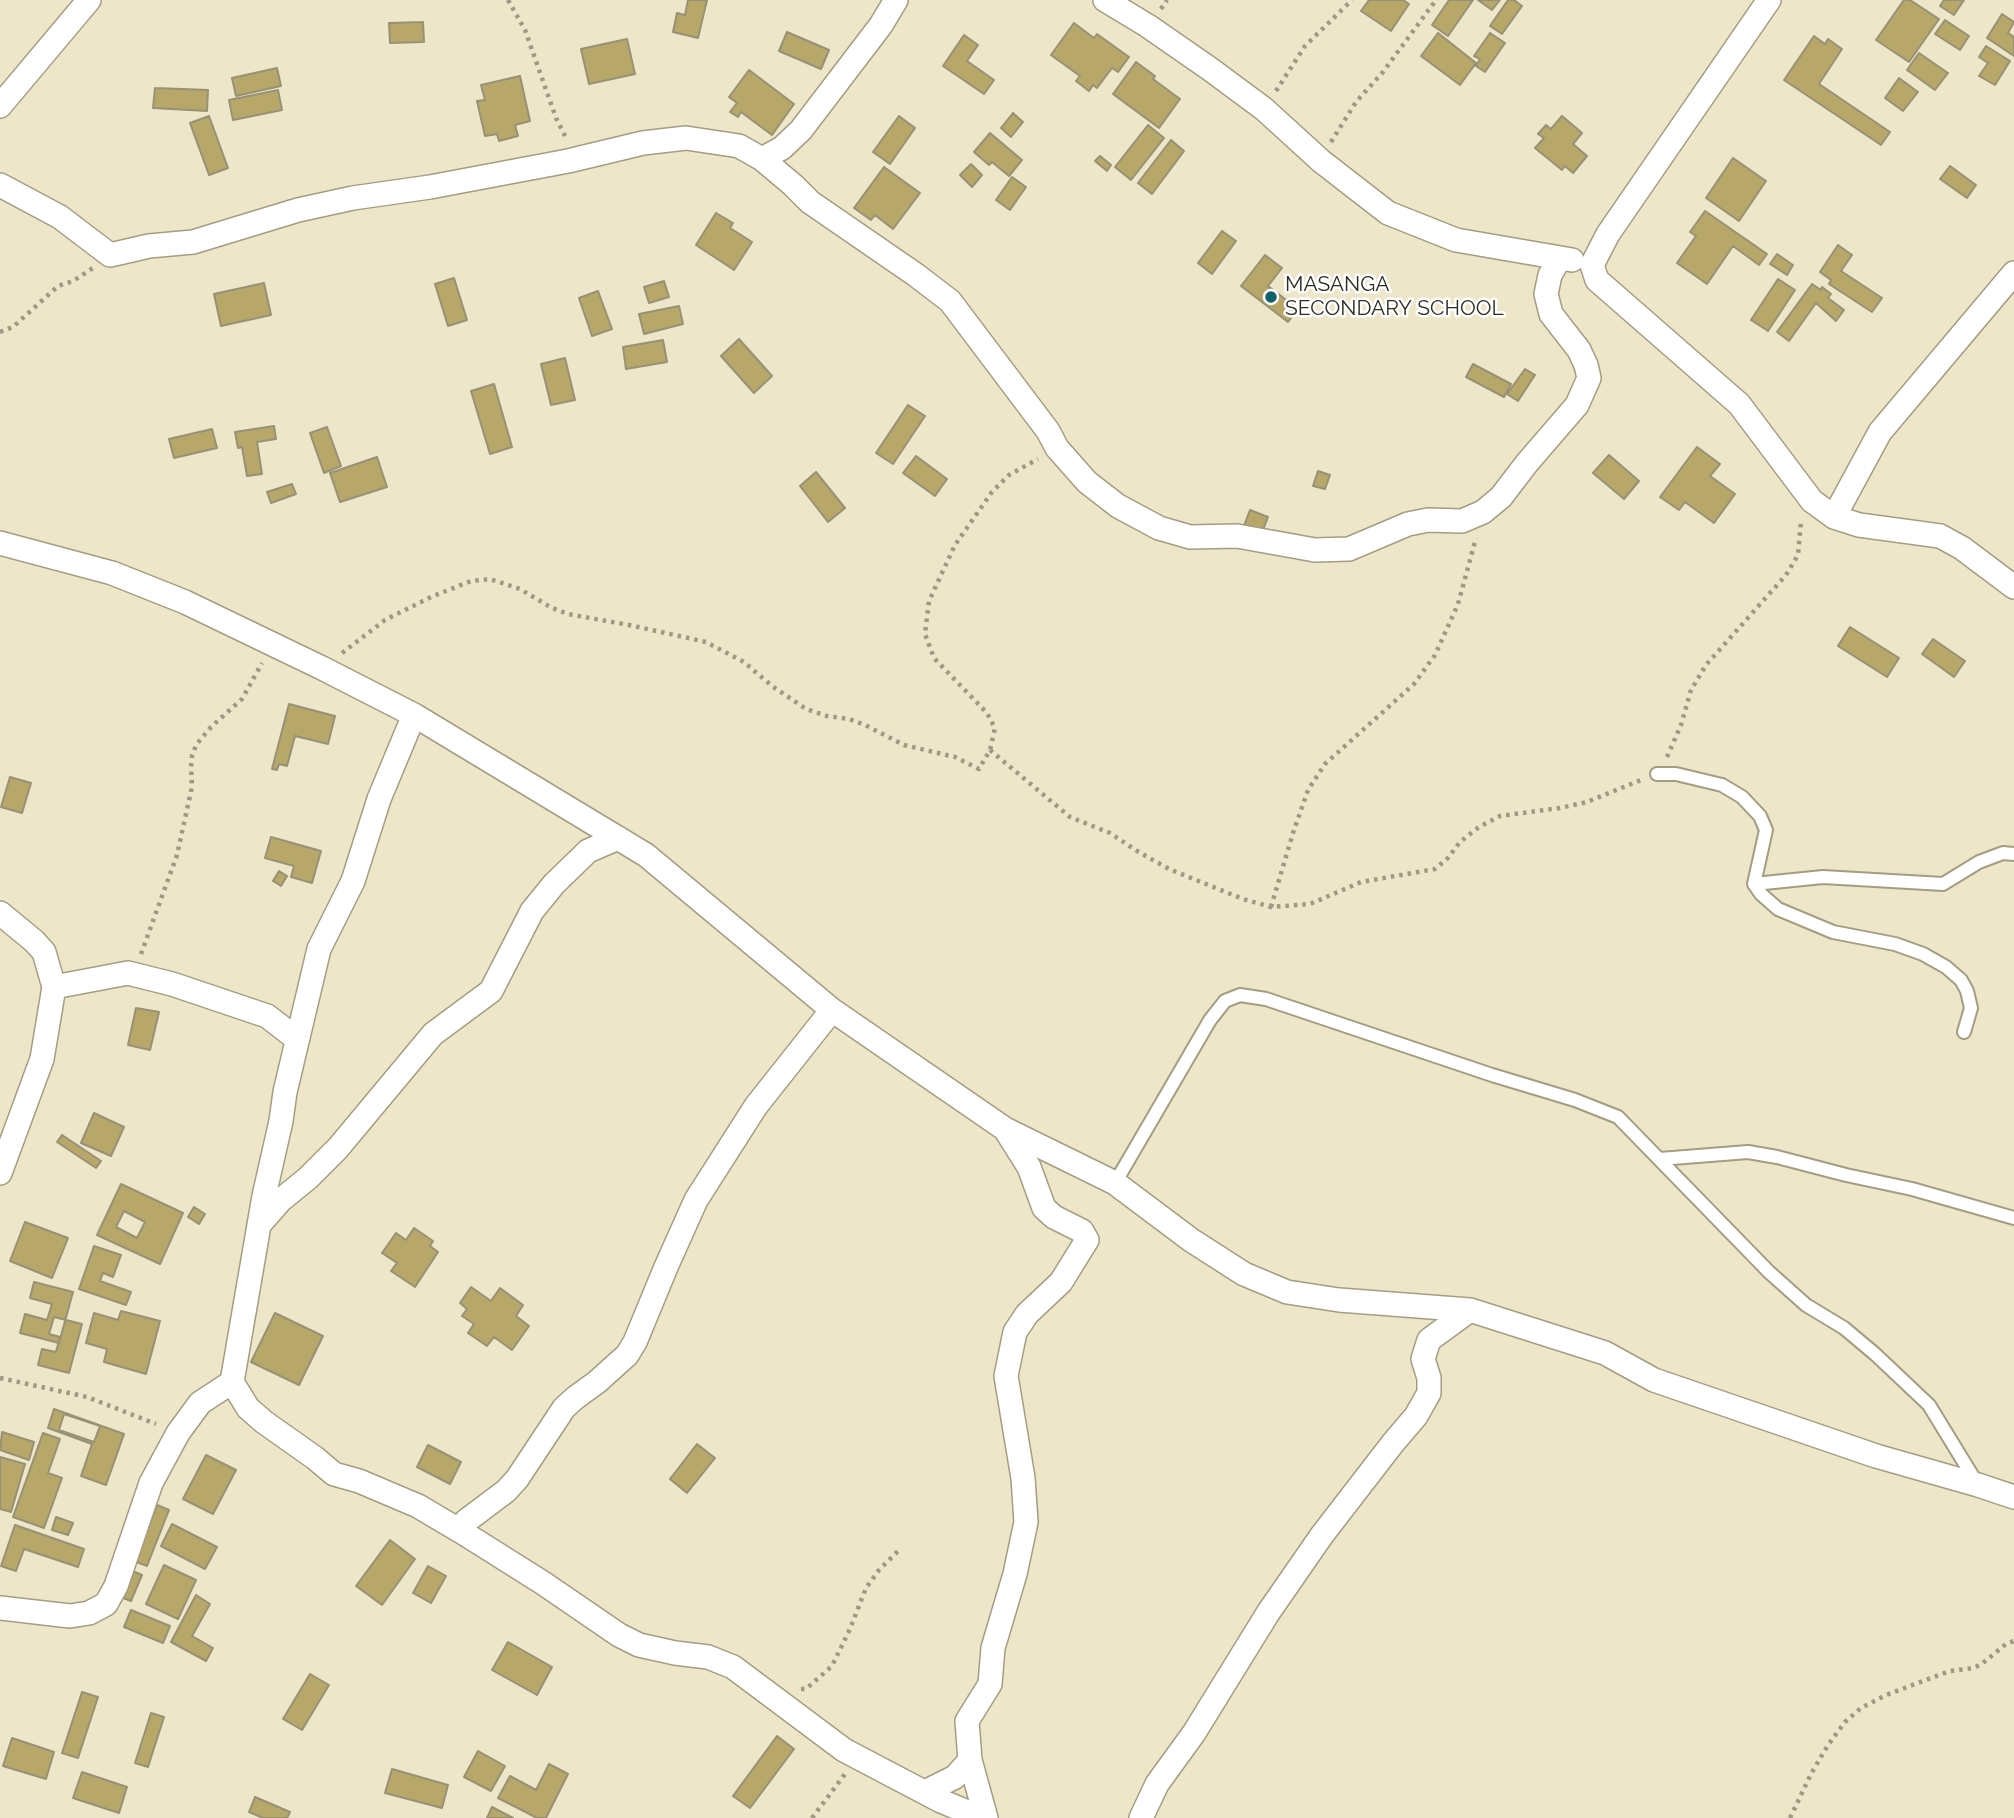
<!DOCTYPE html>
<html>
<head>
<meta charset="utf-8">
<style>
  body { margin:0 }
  canvas { display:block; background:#ede6c9 }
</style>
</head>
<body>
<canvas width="2014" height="1818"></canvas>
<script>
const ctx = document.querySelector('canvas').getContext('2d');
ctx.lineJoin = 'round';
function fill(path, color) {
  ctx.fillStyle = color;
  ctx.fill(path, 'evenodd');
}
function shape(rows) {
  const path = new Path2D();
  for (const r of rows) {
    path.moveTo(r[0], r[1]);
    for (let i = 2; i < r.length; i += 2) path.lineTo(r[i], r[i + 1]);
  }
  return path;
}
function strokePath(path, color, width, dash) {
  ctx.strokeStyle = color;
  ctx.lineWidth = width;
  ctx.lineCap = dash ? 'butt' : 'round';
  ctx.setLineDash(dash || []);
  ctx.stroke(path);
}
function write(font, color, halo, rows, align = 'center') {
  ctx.font = font + ' Raleway,sans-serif';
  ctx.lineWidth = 5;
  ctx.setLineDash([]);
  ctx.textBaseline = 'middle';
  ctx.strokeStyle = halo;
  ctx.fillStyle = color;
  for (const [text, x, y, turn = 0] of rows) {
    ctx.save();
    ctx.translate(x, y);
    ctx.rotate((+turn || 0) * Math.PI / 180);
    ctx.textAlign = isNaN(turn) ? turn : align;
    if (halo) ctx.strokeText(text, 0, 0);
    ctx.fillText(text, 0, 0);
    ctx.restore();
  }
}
const building = shape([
  [688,0,707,0,698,38,673,32,677,13,685,15,688,0],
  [1369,0,1403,0,1409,4,1391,31,1361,11,1369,0],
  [1449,0,1473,0,1448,36,1432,25,1449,0],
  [1478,0,1500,0,1492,10,1478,0],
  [1508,0,1514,0,1522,6,1502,34,1490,26,1508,0],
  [1904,0,1910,0,1939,19,1909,62,1876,40,1904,0],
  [1944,0,1964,0,1954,15,1940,6,1944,0],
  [2002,14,2014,22,2008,33,2014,37,2014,56,1987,38,2002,14],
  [1945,20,1969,36,1960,50,1935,34,1945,20],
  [423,22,424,42,390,43,389,23,423,22],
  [1074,23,1094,38,1097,34,1129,57,1118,72,1112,68,1097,88,1093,85,1089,91,1076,81,1080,76,1051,55,1074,23],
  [787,32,829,50,821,69,779,51,787,32],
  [1438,33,1476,63,1460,85,1421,56,1438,33],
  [1490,33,1505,43,1485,72,1476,66,1480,59,1474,56,1490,33],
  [964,35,978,45,967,61,994,80,984,94,943,66,964,35],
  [1814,36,1825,44,1828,39,1842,49,1819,84,1890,132,1881,145,1784,80,1814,36],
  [627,39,635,74,589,84,581,49,627,39],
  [1986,46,2010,61,1995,85,1979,76,1988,63,1979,57,1986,46],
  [1919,53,1948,73,1935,90,1907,70,1919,53],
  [1136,62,1155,76,1153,79,1180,99,1159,128,1113,94,1136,62],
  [277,68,281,86,236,96,232,78,277,68],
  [749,70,794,104,772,135,741,112,738,117,730,112,737,103,729,97,749,70],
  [520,76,530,121,515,125,518,136,499,141,497,134,485,136,477,101,485,100,481,85,520,76],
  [1899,78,1918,92,1903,111,1885,98,1899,78],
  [155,88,208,90,207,111,153,108,155,88],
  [278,90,282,110,233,120,229,100,278,90],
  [1013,113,1023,122,1011,137,1001,128,1013,113],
  [209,116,228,168,209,175,190,123,209,116],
  [899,116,915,128,890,164,873,152,899,116],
  [1562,116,1582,133,1573,144,1587,156,1573,173,1565,166,1562,170,1535,148,1544,138,1538,134,1546,125,1551,129,1562,116],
  [1148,125,1164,138,1131,180,1115,167,1148,125],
  [990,133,1022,160,1009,176,992,162,989,165,974,152,990,133],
  [1171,140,1184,151,1152,194,1138,183,1171,140],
  [1100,156,1111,165,1107,171,1095,161,1100,156],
  [1733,158,1766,181,1739,221,1706,198,1733,158],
  [971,164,982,175,972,187,960,175,971,164],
  [1950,166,1976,185,1967,198,1940,179,1950,166],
  [884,167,920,193,893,229,875,215,871,220,854,208,884,167],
  [1012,177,1026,187,1010,210,996,200,1012,177],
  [1705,211,1767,254,1759,265,1733,246,1707,284,1677,263,1696,236,1690,232,1705,211],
  [716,213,733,223,730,228,752,242,734,270,696,245,716,213],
  [1222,231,1236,241,1212,274,1198,263,1222,231],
  [1838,245,1852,255,1841,271,1882,298,1872,312,1829,284,1831,280,1820,272,1838,245],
  [1777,254,1793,265,1787,275,1770,264,1777,254],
  [1265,255,1282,268,1268,286,1298,309,1288,322,1241,286,1265,255],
  [454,278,467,320,448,326,435,284,454,278],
  [1778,279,1795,290,1768,331,1751,320,1778,279],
  [664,281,669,297,649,303,644,287,664,281],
  [264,283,271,315,221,326,214,294,264,283],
  [1812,284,1821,290,1822,287,1831,294,1828,298,1844,310,1836,321,1816,303,1789,341,1777,332,1812,284],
  [598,291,612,329,592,336,579,298,598,291],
  [679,306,683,324,644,334,639,314,679,306],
  [739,339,772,376,754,393,721,356,739,339],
  [663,340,667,362,626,369,623,347,663,340],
  [565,358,575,400,551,405,541,364,565,358],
  [1473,364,1511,384,1504,397,1466,377,1473,364],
  [1525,369,1535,375,1518,401,1507,394,1525,369],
  [494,384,512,447,490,454,471,391,494,384],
  [908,405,925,416,893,464,876,453,908,405],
  [274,426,276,439,257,442,262,474,247,476,242,447,238,448,235,432,274,426],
  [327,427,341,466,324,473,310,433,327,427],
  [212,429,217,448,174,458,169,439,212,429],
  [1697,447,1720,464,1710,476,1735,494,1714,523,1685,502,1679,510,1660,497,1697,447],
  [1609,455,1639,481,1624,499,1593,473,1609,455],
  [916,456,947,479,935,496,903,473,916,456],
  [377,457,387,487,340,502,330,473,377,457],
  [1318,471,1330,475,1325,489,1313,486,1318,471],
  [816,472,845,508,828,522,800,486,816,472],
  [292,484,296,494,271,503,267,492,292,484],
  [1250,510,1268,517,1261,535,1243,528,1250,510],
  [1850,627,1899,658,1887,677,1838,646,1850,627],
  [1933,639,1965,661,1954,677,1922,654,1933,639],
  [289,704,335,716,328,744,295,736,287,766,279,764,277,770,272,769,289,704],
  [10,777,31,783,22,813,1,807,10,777],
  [271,837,321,851,312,883,291,877,294,866,265,858,271,837],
  [279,871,287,876,281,886,273,881,279,871],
  [136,1008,159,1012,150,1050,128,1045,136,1008],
  [94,1113,124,1127,111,1156,81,1143,94,1113],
  [62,1135,101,1161,96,1168,57,1142,62,1135],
  [121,1184,183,1213,160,1264,97,1235,121,1184],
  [124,1211,145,1222,137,1238,116,1227,124,1211],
  [194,1207,205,1214,199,1224,188,1217,194,1207],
  [25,1222,68,1238,52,1278,10,1261,25,1222],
  [414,1228,433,1241,430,1246,438,1252,415,1287,391,1271,397,1263,382,1253,396,1233,406,1240,414,1228],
  [94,1246,121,1255,113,1277,103,1273,100,1281,131,1292,126,1305,79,1289,94,1246],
  [34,1282,73,1292,59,1343,20,1333,25,1314,47,1320,52,1304,30,1298,34,1282],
  [471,1287,491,1301,500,1288,523,1305,516,1316,529,1326,512,1350,494,1337,487,1346,468,1333,474,1324,462,1316,467,1309,460,1303,471,1287],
  [121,1311,160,1321,146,1374,104,1362,107,1349,86,1343,94,1313,118,1320,121,1311],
  [275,1313,323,1336,299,1385,251,1362,275,1313],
  [54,1317,82,1324,69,1373,38,1365,42,1349,56,1352,60,1337,49,1334,54,1317],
  [54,1409,124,1434,106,1485,81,1476,92,1444,48,1428,54,1409],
  [64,1414,100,1426,94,1442,59,1430,64,1414],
  [2,1432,34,1442,29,1460,0,1450,2,1432],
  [43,1433,60,1439,48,1473,62,1478,44,1528,13,1517,43,1433],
  [697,1444,715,1458,687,1493,670,1479,697,1444],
  [428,1445,461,1462,450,1484,417,1467,428,1445],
  [206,1455,236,1470,213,1514,183,1499,206,1455],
  [0,1457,25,1464,11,1512,0,1509,0,1457],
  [157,1505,169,1510,147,1566,134,1561,157,1505],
  [56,1517,73,1523,68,1535,52,1530,56,1517],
  [172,1524,217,1547,205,1569,161,1546,172,1524],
  [15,1525,84,1549,78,1567,24,1549,16,1571,1,1566,15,1525],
  [390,1540,415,1559,382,1605,356,1586,390,1540],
  [164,1565,196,1580,178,1619,146,1604,164,1565],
  [428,1566,446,1576,431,1603,413,1593,428,1566],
  [130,1570,142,1575,131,1601,118,1596,130,1570],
  [196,1595,210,1604,192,1636,213,1648,206,1661,171,1642,196,1595],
  [131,1610,170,1626,163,1643,124,1627,131,1610],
  [508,1642,552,1667,537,1695,492,1670,508,1642],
  [310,1674,329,1685,302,1730,283,1719,310,1674],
  [82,1692,98,1697,78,1758,62,1753,82,1692],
  [151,1713,164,1717,148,1767,135,1763,151,1713],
  [777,1736,794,1749,750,1808,733,1796,777,1736],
  [12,1738,54,1752,46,1779,3,1766,12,1738],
  [478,1751,505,1766,491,1791,464,1777,478,1751],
  [549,1764,568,1774,546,1818,537,1818,498,1798,510,1776,536,1790,549,1764],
  [392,1769,448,1785,442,1808,385,1793,392,1769],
  [82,1772,127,1787,119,1813,73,1798,82,1772],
  [255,1797,290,1812,287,1818,263,1818,249,1812,255,1797],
  [492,1807,513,1818,487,1818,492,1807]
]);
const path = shape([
  [508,0,525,30,556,118,566,138],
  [1161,9,1167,0],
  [1276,91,1305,46,1352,0],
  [1331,142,1356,102,1383,72,1436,0],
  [0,332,13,327,58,286,73,281,93,268],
  [342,653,385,620,431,597,471,581,490,579,520,589,552,608,568,614,629,625,706,642,744,662,772,686,806,709,827,716,849,719,865,725,904,745,955,757,979,769,990,750,995,728,987,713,934,658,925,634,929,601,955,545,992,492,1009,475,1038,459],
  [990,750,1070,817,1110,833,1137,851,1169,869,1243,899,1271,907,1310,904,1361,882,1435,869,1447,859,1460,842,1479,827,1500,816,1560,808,1587,802,1641,780],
  [1667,757,1681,725,1691,690,1706,665,1786,575,1798,555,1801,521],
  [1271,907,1293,833,1308,790,1325,764,1414,684,1435,655,1458,604,1476,538],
  [141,954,177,855,192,787,191,767,192,756,196,745,211,727,242,699,262,663],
  [0,1378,87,1397,156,1424],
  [801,1689,806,1689,832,1666,850,1629,866,1588,879,1570,900,1549],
  [812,1818,845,1774],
  [1790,1818,1811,1774,1828,1745,1845,1722,1861,1708,1886,1695,1950,1671,1974,1668,1983,1663,2006,1644,2014,1641]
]);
const lane = shape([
  [1657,774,1676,774,1722,785,1742,797,1760,816,1766,830,1754,884,1761,894,1778,909,1833,932,1895,944,1923,954,1946,967,1961,980,1967,991,1971,1008,1964,1032],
  [1754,884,1823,877,1943,884,1979,862,2003,853,2014,854],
  [1660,1159,1748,1152,1777,1157,1846,1175,1912,1189,2014,1218],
  [1115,1183,1210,1020,1225,1001,1240,995,1266,999,1492,1075,1575,1100,1618,1117,1769,1272,1806,1305,1844,1328,1875,1354,1929,1405,1978,1485]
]);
const street = shape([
  [1105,0,1148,26,1210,69,1264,109,1321,161,1388,213,1456,240,1572,260],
  [1769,0,1608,234,1592,265,1597,280,1739,404,1812,501,1834,517,1859,525,1940,536,1962,548,2014,587],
  [0,106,89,0],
  [762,159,782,148,801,130,881,25,896,0],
  [0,185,60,217,110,255,149,246,193,242,298,210,353,198,430,187,568,161,643,143,686,138,739,146,762,159,793,185,810,202,916,275,950,301,1048,431,1057,448,1087,482,1118,506,1159,528,1190,537,1237,536,1315,550,1349,549,1408,524,1428,520,1462,521,1483,512,1501,497,1527,463,1577,405,1589,378,1586,365,1579,350,1551,314,1546,294,1550,275,1560,258],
  [1834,517,1880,432,2014,273],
  [0,543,112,573,185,602,322,668,414,715,646,855,832,1010,1005,1129,1115,1183,1191,1240,1244,1274,1287,1292,1339,1300,1470,1310,1605,1353,1654,1380,1876,1456,1978,1485,2014,1497],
  [414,715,379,799,353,881,319,949,285,1092,281,1121,264,1196,232,1382,248,1408,264,1422,315,1458,334,1474,359,1481,418,1506,462,1532,466,1521,506,1491,517,1479,564,1408,575,1398,597,1382,627,1355,635,1342,666,1267,696,1200,756,1106,832,1010],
  [0,913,34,941,44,952,54,987,42,1059,0,1173],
  [54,987,128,973,172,984,267,1016,297,1039],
  [259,1225,281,1200,308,1178,338,1148,433,1034,491,991,532,911,554,884,588,851,618,838],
  [462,1532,543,1583,619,1635,639,1645,675,1653,708,1657,733,1667,844,1750,941,1801,982,1818],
  [0,1608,70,1616,89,1613,106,1604,116,1586,151,1483,178,1433,200,1403,232,1382],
  [925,1792,955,1777,970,1760],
  [986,1818,970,1760,967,1721,990,1684,993,1648,1015,1574,1026,1522,1023,1478,1006,1376,1015,1332,1027,1314,1061,1282,1087,1240,1082,1231,1054,1217,1044,1208,1029,1167,1005,1129],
  [1141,1818,1157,1784,1194,1733,1268,1613,1322,1535,1393,1443,1416,1416,1429,1393,1429,1378,1423,1359,1429,1340,1470,1310]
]);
const markers = [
  [1271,297,7,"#116168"]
];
const poiNames = [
  ["MASANGA",1285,285],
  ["SECONDARY SCHOOL",1285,309]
];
fill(building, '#b7a869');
strokePath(building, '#979176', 2);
strokePath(lane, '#a39d82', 16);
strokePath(street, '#a39d82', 26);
strokePath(path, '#9e9984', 4.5, [3.5, 5]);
strokePath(lane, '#fff', 12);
strokePath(street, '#fff', 23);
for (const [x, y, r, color] of markers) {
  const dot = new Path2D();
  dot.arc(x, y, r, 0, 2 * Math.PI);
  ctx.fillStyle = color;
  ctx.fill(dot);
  strokePath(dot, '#fff', 2.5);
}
write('21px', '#2f2d22', '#fff', poiNames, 'left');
</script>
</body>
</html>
